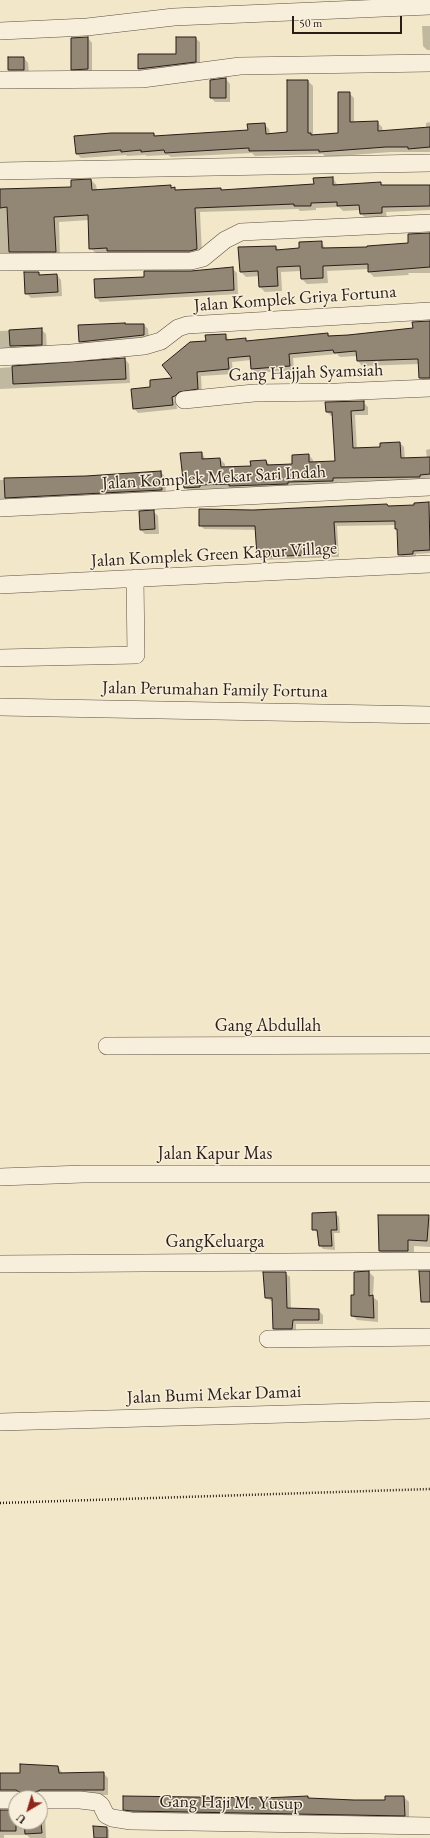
<!DOCTYPE html>
<html>
<head>
<meta charset="utf-8">
<style>
  body { margin:0 }
  #map { position:relative; width:430px; height:1838px; overflow:hidden; background:#f2e7c8; font-family:"EB Garamond",serif }
  canvas { display:block }
  .north { position:absolute; left:8px; top:1790px; width:40px; height:40px; box-sizing:border-box; background:#f7efdb; border:1px solid #a59b8d; border-radius:50%; rotate:218deg; font-size:11px; font-weight:700; line-height:16px; text-align:center; color:#2a1d18 }
  .north::after { content:''; display:block; margin:auto; width:14px; height:18px; background:#8f2418; clip-path:polygon(50% 0,100% 100%,50% 72%,0 100%) }
  .scale { position:absolute; left:292px; top:16px; width:110px; height:18px; box-sizing:border-box; border:2px solid #2a1d18; border-top:0; padding-left:5px; font-size:12px; line-height:14px; white-space:nowrap; color:#2a1d18; -webkit-text-stroke:3px #f7efdb; paint-order:stroke }
</style>
</head>
<body>
<div id="map">
<canvas width="430" height="1838"></canvas>
<div class="north">U</div>
<div class="scale">50 m</div>
</div>
<script>
const ctx = document.querySelector('canvas').getContext('2d');
ctx.lineJoin = 'round';
function fill(path, color) {
  ctx.fillStyle = color;
  ctx.fill(path, 'evenodd');
}
function shape(rows) {
  const path = new Path2D();
  for (const r of rows) {
    path.moveTo(r[0], r[1]);
    for (let i = 2; i < r.length; i += 2) path.lineTo(r[i], r[i + 1]);
  }
  return path;
}
function strokePath(path, color, width, dash) {
  ctx.strokeStyle = color;
  ctx.lineWidth = width;
  ctx.lineCap = dash ? 'butt' : 'round';
  ctx.setLineDash(dash || []);
  ctx.stroke(path);
}
function write(font, color, halo, rows, align = 'center') {
  ctx.font = font + ' "EB Garamond",serif';
  ctx.lineWidth = 3;
  ctx.setLineDash([]);
  ctx.textBaseline = 'middle';
  ctx.strokeStyle = halo;
  ctx.fillStyle = color;
  for (const [text, x, y, turn = 0] of rows) {
    ctx.save();
    ctx.translate(x, y);
    ctx.rotate((+turn || 0) * Math.PI / 180);
    ctx.textAlign = isNaN(turn) ? turn : align;
    if (halo) ctx.strokeText(text, 0, 0);
    ctx.fillText(text, 0, 0);
    ctx.restore();
  }
}
const shadow = shape([
  [422,26,430,26,430,50,427,50,423,46],
  [88,38,92,43,92,74,76,74,72,69],
  [195,38,200,42,200,66,144,73,139,69,177,55],
  [24,58,28,63,29,74,14,74,9,70],
  [226,79,230,84,230,102,215,102,211,98],
  [308,81,313,86,313,136,338,134,349,93,354,98,354,123,377,122,382,127,383,132,426,128,426,123,430,122,430,152,391,152,325,157,323,154,255,156,252,153,171,157,168,155,147,156,145,155,127,156,126,155,81,158,76,153,154,134,156,137,249,131,264,124,269,129,270,134,288,133],
  [333,178,338,186,380,183,383,186,430,186,430,210,386,212,387,217,366,218,360,213,360,210,343,211,339,207,316,208,316,210,300,211,298,209,200,212,202,254,114,256,110,253,96,253,90,248,89,220,59,222,60,256,0,259,0,191,72,188,91,180,96,185,97,190,170,186,176,191,265,189,315,185],
  [430,233,430,273,408,273,409,275,374,277,369,272,369,269,327,271,328,283,307,284,302,279,301,271,281,272,282,291,265,292,260,287,259,276,246,277,241,272,276,247,279,250,300,249,321,242,326,249,368,248,409,244],
  [232,268,237,273,238,294,100,302,96,297,145,278],
  [38,273,41,276,57,275,61,280,62,296,31,298,26,293],
  [430,322,430,383,425,383,420,378,419,364,362,366,358,361,357,356,340,357,337,354,293,358,294,370,257,373,252,369,251,360,232,362,233,374,201,376,202,393,176,401,177,409,138,413,134,408,151,388,174,379,207,342,225,335,230,341,245,340,247,342,328,334,330,337,414,329],
  [144,325,148,329,149,340,84,346,80,342],
  [41,329,46,334,47,349,0,353,0,331],
  [125,359,129,364,130,383,0,389,0,368],
  [363,402,368,407,368,415,355,415,357,449,381,448,400,443,404,447,405,459,427,458,426,450,430,449,430,478,424,479,424,481,337,482,337,485,292,488,204,489,204,491,189,492,185,487,202,453,206,460,220,459,225,464,225,468,252,467,266,461,271,466,294,465,309,455,313,460,313,463,336,462,334,416,331,416,327,412],
  [161,472,165,477,166,494,0,503,0,480,86,478],
  [429,503,430,553,416,554,416,558,403,558,399,554,398,530,396,525,337,526,339,557,261,560,258,557,256,530,204,529,200,525,253,511,415,506],
  [154,512,158,516,159,534,145,534,141,530],
  [335,1213,339,1217,340,1233,334,1233,335,1250,323,1249,320,1245,319,1233,313,1229],
  [428,1216,430,1218,430,1247,414,1246,414,1257,386,1257,380,1251],
  [369,1272,374,1277,373,1297,378,1301,378,1322,357,1320,352,1315,355,1296],
  [285,1273,290,1277,291,1309,318,1310,323,1315,323,1324,296,1324,296,1333,279,1333,274,1328,273,1302,266,1298],
  [58,1767,63,1774,103,1773,108,1778,108,1795,45,1794,38,1798,26,1798,25,1796,5,1794,0,1797,0,1775,21,1775],
  [308,1797,310,1799,386,1801,404,1797,409,1802,409,1820,128,1814,124,1809],
  [40,1811,45,1816,46,1838,30,1838,27,1835,4,1835,4,1838,0,1838,0,1814,16,1816,16,1822,40,1822],
  [107,1828,109,1830,109,1838,95,1838]
]);
const building = shape([
  [88,37,88,69,71,70,71,38,88,37],
  [176,37,196,37,196,62,138,69,138,54,176,54,176,37],
  [8,57,24,57,24,70,8,70,8,57],
  [226,78,226,98,210,98,210,80,226,78],
  [287,80,308,80,308,133,311,133,311,135,338,133,338,92,350,92,350,122,378,121,378,131,430,127,430,147,408,149,408,147,386,147,319,152,319,150,249,151,249,148,165,153,164,150,141,152,141,150,121,152,121,150,76,154,74,136,111,133,154,133,154,136,248,130,247,124,265,123,266,134,287,132,287,80],
  [333,177,333,185,381,182,381,185,430,185,430,206,382,207,382,213,360,214,359,205,337,206,337,202,311,203,311,206,294,206,294,204,195,208,197,249,190,251,107,251,107,248,89,249,88,215,54,217,56,252,9,252,7,207,0,208,0,189,71,187,71,180,91,179,92,190,171,185,171,188,175,187,175,190,221,188,221,190,314,184,313,178,333,177],
  [430,233,430,267,368,272,368,264,323,266,323,278,301,279,300,266,277,267,278,286,259,287,258,271,240,272,238,247,276,246,276,250,299,248,299,242,322,241,322,248,367,247,367,246,408,243,408,234,430,233],
  [233,267,234,290,95,298,94,279,144,277,144,271,191,271,233,267],
  [24,272,39,272,39,275,57,274,58,292,25,294,24,272],
  [430,321,430,378,419,378,418,359,357,361,356,351,334,353,333,350,289,354,290,366,251,369,250,356,228,358,229,369,197,372,198,389,179,392,175,396,172,397,173,405,133,409,131,389,150,387,150,380,172,378,162,365,190,342,206,341,205,335,226,334,226,340,246,338,246,341,328,333,328,336,348,335,413,328,412,322,430,321],
  [125,323,125,324,144,324,144,335,79,342,78,325,125,323],
  [42,328,42,345,10,346,9,330,42,328],
  [125,358,126,379,13,384,12,366,125,358],
  [364,401,364,410,351,411,353,448,380,447,380,443,400,442,401,458,430,457,430,474,420,475,420,477,333,478,333,481,288,482,288,484,229,486,229,484,200,485,200,487,184,488,180,453,202,452,202,459,220,458,221,467,251,466,250,461,266,460,267,465,292,464,292,455,309,454,309,462,335,461,332,412,326,412,325,402,364,401],
  [161,471,162,490,5,498,4,478,86,476,161,471],
  [429,502,430,550,413,551,413,554,398,555,397,529,395,529,395,521,334,522,336,554,257,557,255,526,199,526,199,509,253,510,387,504,388,506,414,505,414,503,429,502],
  [154,510,155,529,140,530,139,511,154,510],
  [336,1212,337,1230,331,1230,332,1246,319,1246,317,1230,312,1230,312,1213,336,1212],
  [378,1215,429,1215,427,1241,408,1240,408,1251,379,1251,378,1215],
  [369,1271,369,1296,373,1295,374,1318,351,1316,351,1295,354,1295,354,1272,369,1271],
  [419,1271,430,1271,430,1302,421,1302,419,1271],
  [263,1272,286,1272,287,1308,319,1309,319,1320,293,1320,292,1329,273,1329,272,1298,265,1298,263,1272],
  [20,1764,58,1766,59,1773,104,1772,104,1790,40,1790,32,1794,24,1795,16,1790,0,1790,0,1773,20,1773,20,1764],
  [123,1796,264,1798,308,1796,308,1798,354,1800,385,1800,385,1796,404,1796,405,1816,132,1811,123,1810,123,1796],
  [0,1810,16,1810,16,1831,0,1831,0,1810],
  [24,1822,41,1822,42,1833,25,1834,24,1822],
  [93,1826,107,1827,107,1838,94,1838,93,1826]
]);
const path = shape([
  [0,1503,430,1489]
]);
const street = shape([
  [0,31,87,27,174,17,430,6],
  [0,80,142,79,240,66,430,63],
  [0,171,430,163],
  [0,262,191,261,203,258,225,240,241,232,430,223],
  [0,357,71,353,144,346,161,341,178,328,187,325,430,311],
  [184,400,254,393,337,392,430,388],
  [0,508,430,487],
  [0,585,430,564],
  [0,658,136,655,135,578],
  [0,707,430,715],
  [107,1046,430,1045],
  [0,1177,83,1174,430,1174],
  [0,1264,430,1261],
  [268,1339,430,1337],
  [0,1422,430,1410],
  [0,1800,16,1800],
  [40,1800,80,1800,97,1802,101,1805,106,1815,112,1818,131,1821,430,1826]
]);
const streetNames = [
  ["Jalan Komplek Griya Fortuna",295,299,-4],
  ["Gang Hajjah Syamsiah",306,373,-2],
  ["Jalan Komplek Mekar Sari Indah",214,478,-3],
  ["Jalan Komplek Green Kapur Village",214,555,-3],
  ["Jalan Perumahan Family Fortuna",215,690,1],
  ["Gang Abdullah",268,1026],
  ["Jalan Kapur Mas",215,1154],
  ["GangKeluarga",215,1242],
  ["Jalan Bumi Mekar Damai",214,1395,-2],
  ["Gang Haji M. Yusup",231,1803,1]
];
fill(shadow, '#0003');
fill(building, '#928674');
strokePath(building, '#2a1d18', 1);
strokePath(street, '#5c5044', 18);
strokePath(path, '#2a1d18', 2.5, [1, 2]);
strokePath(street, '#f7efdb', 17);
write('18px', '#2a1d18', '#f7efdb', streetNames);
</script>
</body>
</html>
